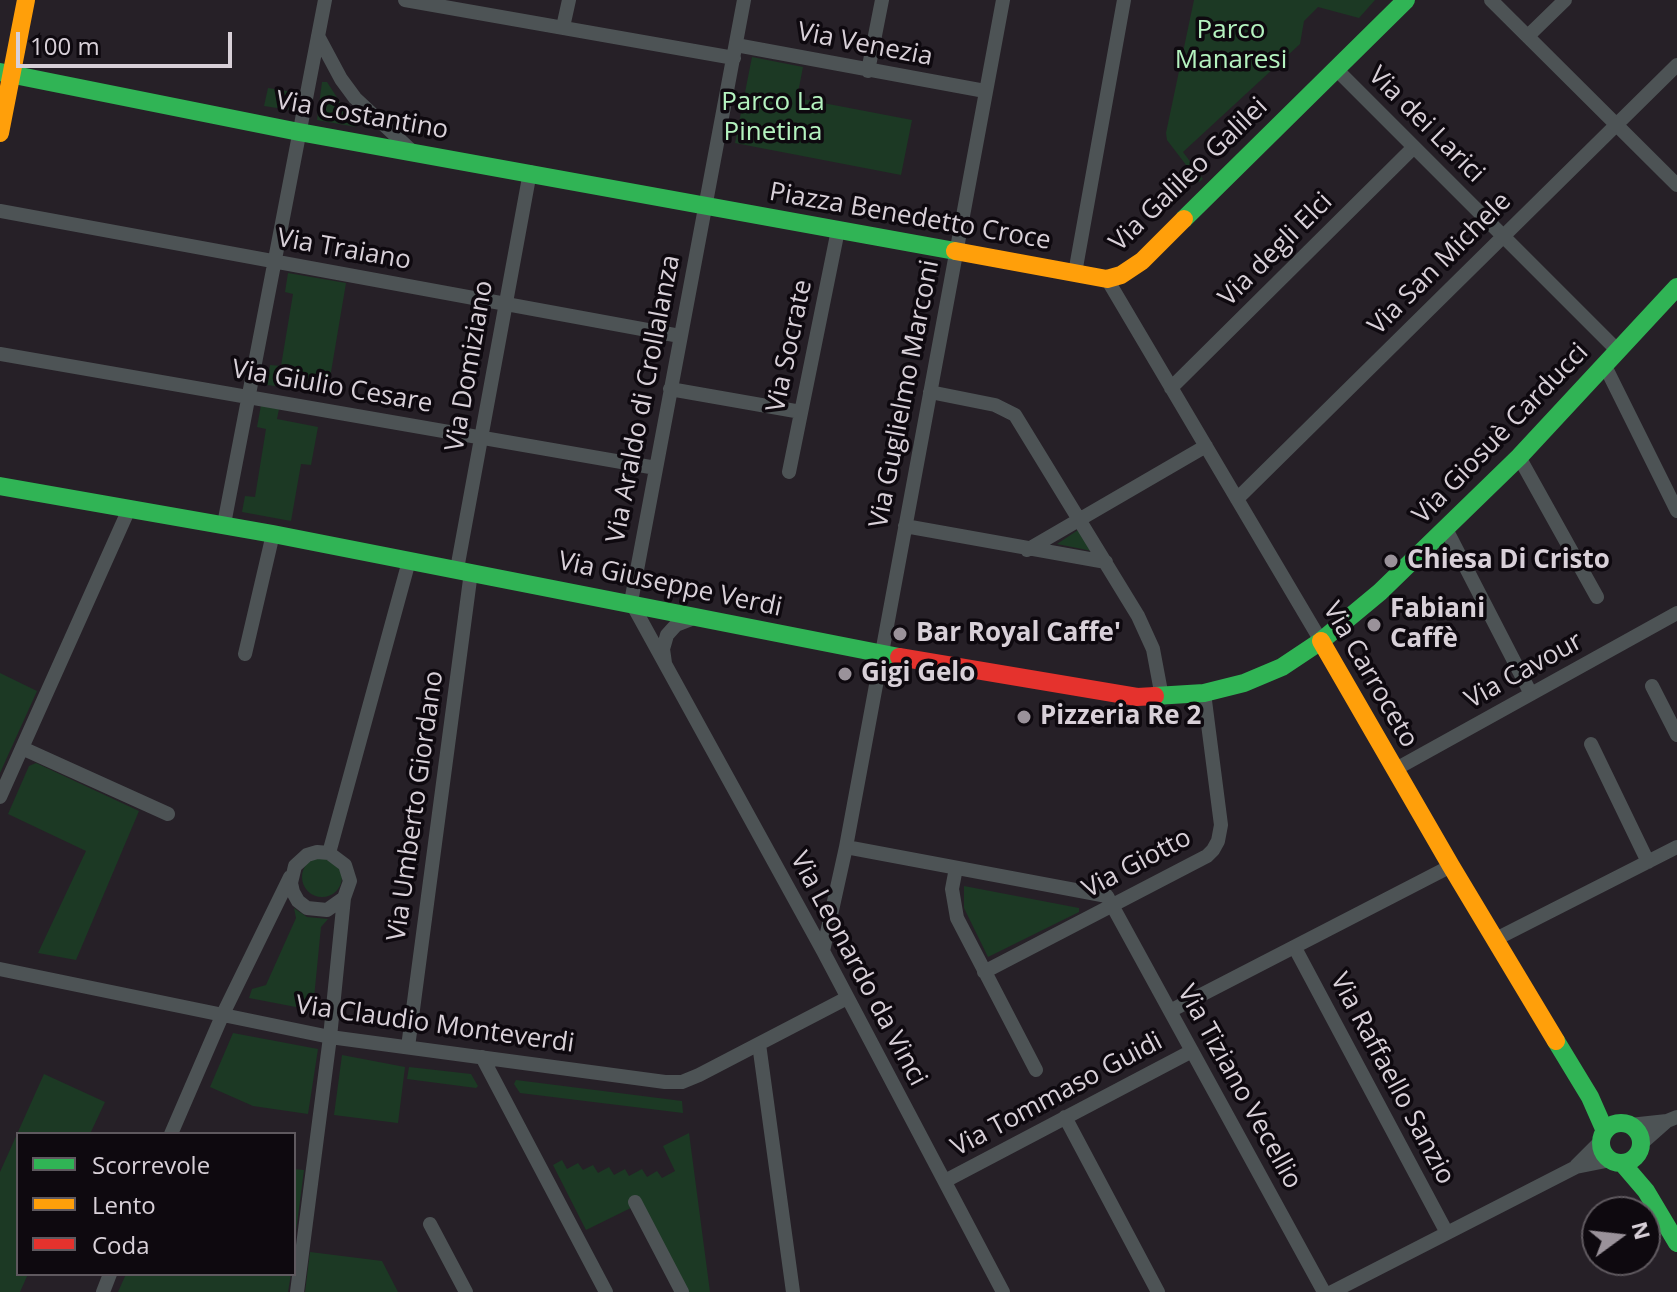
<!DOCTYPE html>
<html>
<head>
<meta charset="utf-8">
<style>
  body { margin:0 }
  #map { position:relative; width:1677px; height:1292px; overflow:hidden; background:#262027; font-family:"Open Sans",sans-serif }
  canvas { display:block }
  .legend { position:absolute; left:16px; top:1132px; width:280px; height:144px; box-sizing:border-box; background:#0e090f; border:2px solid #5f595f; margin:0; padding:10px 14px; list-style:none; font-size:24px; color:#d8d0d8 }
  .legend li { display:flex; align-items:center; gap:16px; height:40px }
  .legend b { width:40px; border:2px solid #5f595f }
  .north { position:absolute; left:1581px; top:1196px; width:80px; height:80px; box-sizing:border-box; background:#0e090f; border:2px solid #5f595f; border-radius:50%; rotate:75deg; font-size:22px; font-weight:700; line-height:32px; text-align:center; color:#d8d0d8 }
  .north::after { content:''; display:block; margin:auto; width:28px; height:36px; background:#9a929a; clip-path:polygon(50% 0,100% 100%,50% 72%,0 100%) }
  .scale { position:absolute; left:16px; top:32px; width:216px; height:36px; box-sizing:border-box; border:4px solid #d8d0d8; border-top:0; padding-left:10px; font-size:24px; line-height:28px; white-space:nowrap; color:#d8d0d8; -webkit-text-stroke:6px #0e090f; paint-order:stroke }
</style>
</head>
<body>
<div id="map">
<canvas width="1677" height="1292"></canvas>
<ul class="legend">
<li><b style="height:10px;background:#30b455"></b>Scorrevole</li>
<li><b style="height:10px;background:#ff9f0a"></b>Lento</li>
<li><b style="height:10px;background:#e5322d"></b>Coda</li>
</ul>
<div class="north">N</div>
<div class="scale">100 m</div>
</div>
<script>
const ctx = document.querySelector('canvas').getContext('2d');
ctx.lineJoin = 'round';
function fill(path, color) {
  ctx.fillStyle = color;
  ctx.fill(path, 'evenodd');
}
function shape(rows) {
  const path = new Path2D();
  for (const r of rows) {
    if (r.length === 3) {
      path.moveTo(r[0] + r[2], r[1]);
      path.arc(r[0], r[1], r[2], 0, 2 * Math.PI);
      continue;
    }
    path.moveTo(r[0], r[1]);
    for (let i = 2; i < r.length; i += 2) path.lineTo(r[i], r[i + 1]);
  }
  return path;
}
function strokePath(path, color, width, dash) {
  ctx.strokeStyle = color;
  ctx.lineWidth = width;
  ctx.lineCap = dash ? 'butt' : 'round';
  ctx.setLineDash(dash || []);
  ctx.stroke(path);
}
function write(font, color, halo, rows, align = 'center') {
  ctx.font = font + ' "Open Sans",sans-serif';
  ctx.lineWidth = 7;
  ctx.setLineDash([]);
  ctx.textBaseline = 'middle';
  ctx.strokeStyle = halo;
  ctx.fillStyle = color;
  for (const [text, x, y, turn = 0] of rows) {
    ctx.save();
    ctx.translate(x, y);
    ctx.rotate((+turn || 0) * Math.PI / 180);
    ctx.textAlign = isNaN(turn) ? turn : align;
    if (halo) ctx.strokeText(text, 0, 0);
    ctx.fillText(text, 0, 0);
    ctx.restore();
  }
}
const green = shape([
  [1194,0,1375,0,1359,18,1318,7,1304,21,1300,44,1183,152,1203,179,1199,182,1167,140,1166,133],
  [752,57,803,67,797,98,912,120,901,175,735,143],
  [322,82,327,82,356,127,317,120],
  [268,88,293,92,290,110,264,106],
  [288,273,346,283,329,384,286,377,283,387,267,385,270,365,281,366,293,294,285,292],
  [261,405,279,409,277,419,318,427,311,465,301,464,291,521,242,512,245,496,255,497,266,429,257,427],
  [1078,530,1092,551,1057,544],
  [0,673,37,691,0,773],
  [36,763,139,811,76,960,38,953,86,851,8,814,29,766],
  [322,877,20],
  [964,886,1079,908,1079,912,988,957,964,908],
  [294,908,307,917,328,919,321,927,314,998,323,1006,322,1012,249,998,252,989,266,985,296,918],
  [233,1033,318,1049,308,1114,253,1106,210,1087],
  [342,1055,405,1067,398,1123,334,1115],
  [409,1067,471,1074,478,1086,476,1088,407,1079],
  [44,1074,105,1102,90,1134,18,1134,18,1274,28,1274,20,1292,0,1292,0,1172],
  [516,1080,682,1101,683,1113,520,1093,514,1084],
  [689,1133,710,1292,687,1292,641,1203,586,1230,553,1165,562,1160,567,1169,578,1163,583,1170,593,1165,598,1173,609,1167,614,1175,625,1169,629,1176,642,1169,647,1177,657,1171,662,1178,675,1171,663,1146],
  [294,1169,304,1170,294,1247],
  [310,1252,382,1261,398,1292,305,1292],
  [126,1274,291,1274,288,1292,118,1292]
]);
const street = shape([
  [405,0,734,58],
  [744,0,631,602,823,951,1003,1292],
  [1491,0,1677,185],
  [563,27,569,0],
  [318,36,341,79,355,98,413,152],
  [1528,36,1565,0],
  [736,45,985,91],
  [1336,69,1618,351],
  [868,71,882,0],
  [0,211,680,336],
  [1075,273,1124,0],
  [1107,279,1321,641],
  [0,354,656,468],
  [1605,366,1677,511],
  [1171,388,1414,147],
  [670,389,801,412],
  [930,392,995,405,1015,415,1138,616,1153,649,1162,697],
  [1519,457,1597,597],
  [789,472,838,230],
  [1237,499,1677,65],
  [224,524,325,0],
  [905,526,1106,562],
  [1446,529,1531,694],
  [1027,550,1206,446],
  [457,569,530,172],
  [245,654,273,534],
  [665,663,663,649,667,635,676,625,694,618],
  [1652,686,1677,735],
  [1591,744,1648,862],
  [22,748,168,814],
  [1394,770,1677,613],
  [0,797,129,509],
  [846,847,1107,896,1324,1292],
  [329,853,409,561],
  [956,868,952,889,957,918,1036,1070],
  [1494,940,1677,847],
  [1295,948,1447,1233],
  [823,951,846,847,1003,0],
  [0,969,330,1037,665,1082,682,1082,699,1075,847,998],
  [984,972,1207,856,1213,850,1218,841,1221,825,1204,693],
  [1170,1011,1451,866],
  [759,1044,793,1292],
  [408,1047,471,572],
  [482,1057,606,1292],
  [1065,1117,1158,1292],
  [1630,1125,1667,1121],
  [171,1134,222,1016,290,877],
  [1641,1144,1667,1121,1677,1117],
  [1576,1166,1601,1141],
  [945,1181,1192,1051],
  [635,1202,682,1292],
  [430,1224,466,1292],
  [103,1292,110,1274],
  [297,1292,330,1037,344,898,350,881,345,865,329,853,317,852,307,855,295,866,291,883,293,892,298,901,307,908,327,910,344,898],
  [1332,1292,1576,1167,1611,1160]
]);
const fast = shape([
  [0,72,299,132,955,251],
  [1184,219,1406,0],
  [0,486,273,534,899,657],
  [1155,696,1204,693,1244,683,1282,667,1321,641,1380,592,1519,457,1677,287],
  [1556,1041,1590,1097,1605,1131],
  [1621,1143,20],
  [1622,1163,1646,1191,1677,1243]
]);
const slow = shape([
  [0,133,26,0],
  [955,251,1107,279,1121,275,1142,261,1184,219],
  [1321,641,1451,866,1556,1041]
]);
const jam = shape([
  [899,657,1137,697,1155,696]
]);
const markers = [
  [1391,561,8,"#9a929a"],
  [1374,625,8,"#9a929a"],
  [900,634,8,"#9a929a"],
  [845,674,8,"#9a929a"],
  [1024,717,8,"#9a929a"]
];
const parkNames = [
  ["Parco",1231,31],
  ["Manaresi",1231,61],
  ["Parco La",773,103],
  ["Pinetina",773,133]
];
const streetNames = [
  ["Via Venezia",865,45,11],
  ["Via Costantino",362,116,10],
  ["Via dei Larici",1426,125,45],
  ["Via Galileo Galilei",1189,175,-44],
  ["Piazza Benedetto Croce",910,217,10],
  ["Via Traiano",344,250,10],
  ["Via degli Elci",1276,250,-45],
  ["Via San Michele",1440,264,-45],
  ["Via Socrate",790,346,-78],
  ["Via Domiziano",470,366,-80],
  ["Via Giulio Cesare",332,387,10],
  ["Via Guglielmo Marconi",905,394,-79],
  ["Via Araldo di Crollalanza",644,399,-79],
  ["Via Giosuè Carducci",1501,434,-46],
  ["Via Giuseppe Verdi",670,585,12],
  ["Via Cavour",1524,671,-29],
  ["Via Carroceto",1370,675,60],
  ["Via Umberto Giordano",416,806,-82],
  ["Via Giotto",1137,864,-28],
  ["Via Leonardo da Vinci",858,969,62],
  ["Via Claudio Monteverdi",435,1025,8],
  ["Via Raffaello Sanzio",1392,1079,62],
  ["Via Tiziano Vecellio",1239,1087,61],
  ["Via Tommaso Guidi",1057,1095,-28]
];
const poiNames = [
  ["Chiesa Di Cristo",1407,561],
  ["Fabiani",1390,610],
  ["Caffè",1390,640],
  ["Bar Royal Caffe'",916,634],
  ["Gigi Gelo",861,674],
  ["Pizzeria Re 2",1040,717]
];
fill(green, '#1c3924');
strokePath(street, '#4d5355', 14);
strokePath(fast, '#30b455', 18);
strokePath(slow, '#ff9f0a', 18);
strokePath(jam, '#e5322d', 18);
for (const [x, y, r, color] of markers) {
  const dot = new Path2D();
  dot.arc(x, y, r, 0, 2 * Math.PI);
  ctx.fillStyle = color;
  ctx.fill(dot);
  strokePath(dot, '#0e090f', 3);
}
write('26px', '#b4f2bf', '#0e090f', parkNames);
write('26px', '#d8d0d8', '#0e090f', streetNames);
write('bold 26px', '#d8d0d8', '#0e090f', poiNames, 'left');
</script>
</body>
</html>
